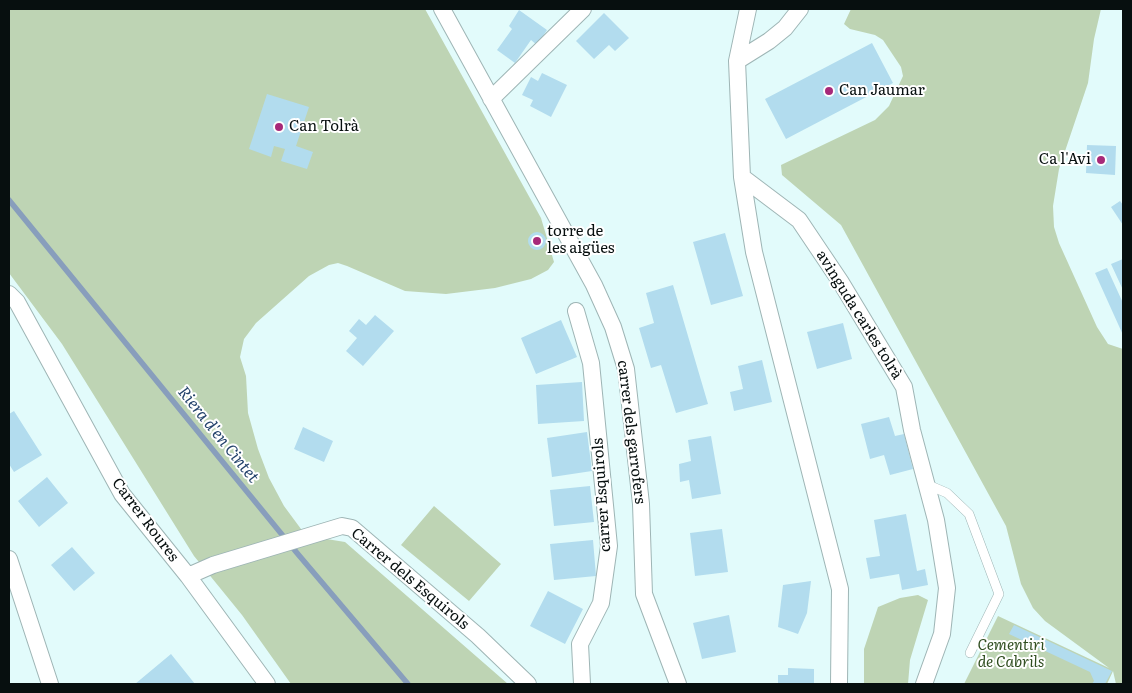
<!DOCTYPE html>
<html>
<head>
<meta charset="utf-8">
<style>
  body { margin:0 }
  #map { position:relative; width:1132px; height:693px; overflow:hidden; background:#e2fbfb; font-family:Literata,serif }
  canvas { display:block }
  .frame { position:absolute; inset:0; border:10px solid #070f0f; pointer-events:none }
</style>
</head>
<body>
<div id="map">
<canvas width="1132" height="693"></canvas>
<div class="frame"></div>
</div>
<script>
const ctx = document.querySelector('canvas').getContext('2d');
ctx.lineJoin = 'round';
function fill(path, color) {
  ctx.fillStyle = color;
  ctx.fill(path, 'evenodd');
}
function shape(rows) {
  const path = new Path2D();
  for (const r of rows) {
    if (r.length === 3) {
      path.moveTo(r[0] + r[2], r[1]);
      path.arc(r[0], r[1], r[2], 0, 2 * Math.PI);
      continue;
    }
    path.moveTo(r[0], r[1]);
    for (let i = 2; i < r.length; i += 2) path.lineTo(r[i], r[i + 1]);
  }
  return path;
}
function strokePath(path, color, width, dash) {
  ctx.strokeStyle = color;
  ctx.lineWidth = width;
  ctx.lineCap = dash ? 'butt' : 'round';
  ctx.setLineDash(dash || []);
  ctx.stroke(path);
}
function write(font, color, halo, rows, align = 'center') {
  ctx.font = font + ' Literata,serif';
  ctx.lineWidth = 4;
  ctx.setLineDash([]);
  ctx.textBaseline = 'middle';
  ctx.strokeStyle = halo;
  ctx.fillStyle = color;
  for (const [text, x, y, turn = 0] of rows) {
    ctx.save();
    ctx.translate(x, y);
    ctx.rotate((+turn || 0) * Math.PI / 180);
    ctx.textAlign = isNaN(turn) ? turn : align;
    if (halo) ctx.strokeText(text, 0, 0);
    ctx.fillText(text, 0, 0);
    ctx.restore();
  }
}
const green = shape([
  [9,9,425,9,541,218,554,262,548,270,531,279,495,288,446,294,405,291,347,266,338,263,329,265,309,276,256,323,244,339,240,357,246,376,248,413,258,449,269,478,284,506,301,529,308,536,345,542,508,684,291,684,242,615,194,556,62,344,9,273],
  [851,9,1101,9,1094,39,1088,83,1059,169,1053,206,1054,227,1059,243,1097,327,1108,344,1123,349,1123,684,1116,684,1113,671,1107,684,964,684,998,616,1109,668,1045,621,1033,608,1021,584,1006,526,841,225,782,175,781,165,875,120,889,106,903,76,901,67,883,40,875,35,850,29,844,24],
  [434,506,501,564,469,601,401,545],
  [918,595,928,600,910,660,908,684,864,684,864,649,878,607,900,598]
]);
const stream = shape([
  [9,200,297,553,408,684]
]);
const building = shape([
  [519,10,547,30,537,45,531,40,515,63,497,50,512,29,509,26],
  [604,13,629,38,615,51,609,45,594,59,576,41],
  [872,43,893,83,786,139,765,99],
  [542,73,567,85,551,117,530,106,533,100,522,95,531,77,538,81],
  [267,94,309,107,296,146,313,152,307,169,281,161,285,149,274,146,271,157,249,149],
  [1087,145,1116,146,1115,175,1086,173],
  [1120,201,1123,205,1123,225,1111,207],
  [537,241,9],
  [725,233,743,296,711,305,693,242],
  [1123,259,1123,290,1111,264],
  [1107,268,1123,303,1123,335,1095,273],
  [673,285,708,404,676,413,661,365,651,368,639,328,654,323,646,293],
  [375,315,394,331,363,366,346,351,357,338,349,331,359,319,366,325],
  [561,320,577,357,536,374,521,338],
  [843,323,852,359,817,369,807,332],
  [762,360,772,402,734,411,730,392,743,389,738,366],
  [582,382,584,421,538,424,536,385],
  [14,411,42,455,14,472,9,464,9,414],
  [889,417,895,436,904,434,913,469,890,475,884,455,870,459,861,424],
  [303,427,333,441,324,462,294,449],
  [587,432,592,471,552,477,547,438],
  [711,436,721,494,692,499,689,480,680,482,679,464,691,461,688,440],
  [47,477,68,503,39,527,18,501],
  [590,486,594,522,554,526,550,490],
  [906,514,917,571,925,569,928,585,902,590,899,574,870,579,866,558,880,556,874,520],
  [722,529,728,572,695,576,690,533],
  [593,540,596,576,554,580,550,544],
  [72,547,95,573,74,591,51,565],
  [811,581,807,613,798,634,778,627,783,585],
  [548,591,583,609,565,644,530,626],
  [729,615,736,652,702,659,693,623],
  [1014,625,1112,671,1105,684,1092,684,1094,681,1090,672,1009,634],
  [171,654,195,684,135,684],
  [788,668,814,669,814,684,778,684,778,675,788,675]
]);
const lane = shape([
  [926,484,947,493,969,514,999,594,970,653]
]);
const street = shape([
  [442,9,594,285,613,327,626,369,641,504,644,594,678,684],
  [748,9,737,61,742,177,799,220,840,281,904,387,912,430,936,520,947,588,942,634,924,684],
  [737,61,769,41,785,28,800,9],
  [491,99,583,9],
  [742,177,754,252,840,589,839,684],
  [9,294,17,302,122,494,188,576,267,684],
  [576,311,591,363,609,546,601,603,580,644,582,684],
  [9,559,50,684],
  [188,576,213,565,342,526,352,528,478,636,528,684]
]);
const markers = [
  [829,91,5,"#a72979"],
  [279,127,5,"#a72979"],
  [1101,160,5,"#a72979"],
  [537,241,5,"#a72979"]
];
const poiNames = [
  ["Can Jaumar",839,91],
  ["Can Tolrà",289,127],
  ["Ca l'Avi",1091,160,"right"],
  ["torre de",547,232],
  ["les aigües",547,249]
];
const streetNames = [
  ["avinguda carles tolrà",859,315,58],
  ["carrer dels garrofers",631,432,83],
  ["carrer Esquirols",602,495,-94],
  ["Carrer Roures",145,520,53],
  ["Carrer dels Esquirols",410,579,40]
];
const parkNames = [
  ["Cementiri",1011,646],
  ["de Cabrils",1011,663]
];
const waterNames = [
  ["Riera d'en Cintet",218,435,51]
];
fill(green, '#bed4b4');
strokePath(stream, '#889ebc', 5.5);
fill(building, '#b2dcee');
strokePath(lane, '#9eb5b5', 10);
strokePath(street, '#9eb5b5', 18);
strokePath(lane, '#fff', 9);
strokePath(street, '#fff', 16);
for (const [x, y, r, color] of markers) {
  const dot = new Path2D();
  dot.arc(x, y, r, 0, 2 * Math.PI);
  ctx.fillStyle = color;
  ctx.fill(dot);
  strokePath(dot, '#fff', 2);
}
write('15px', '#070f0f', '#fff', poiNames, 'left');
write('15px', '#070f0f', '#fff', streetNames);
write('italic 15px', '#304e20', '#fff', parkNames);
write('italic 16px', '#24436c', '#fff', waterNames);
</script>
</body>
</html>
